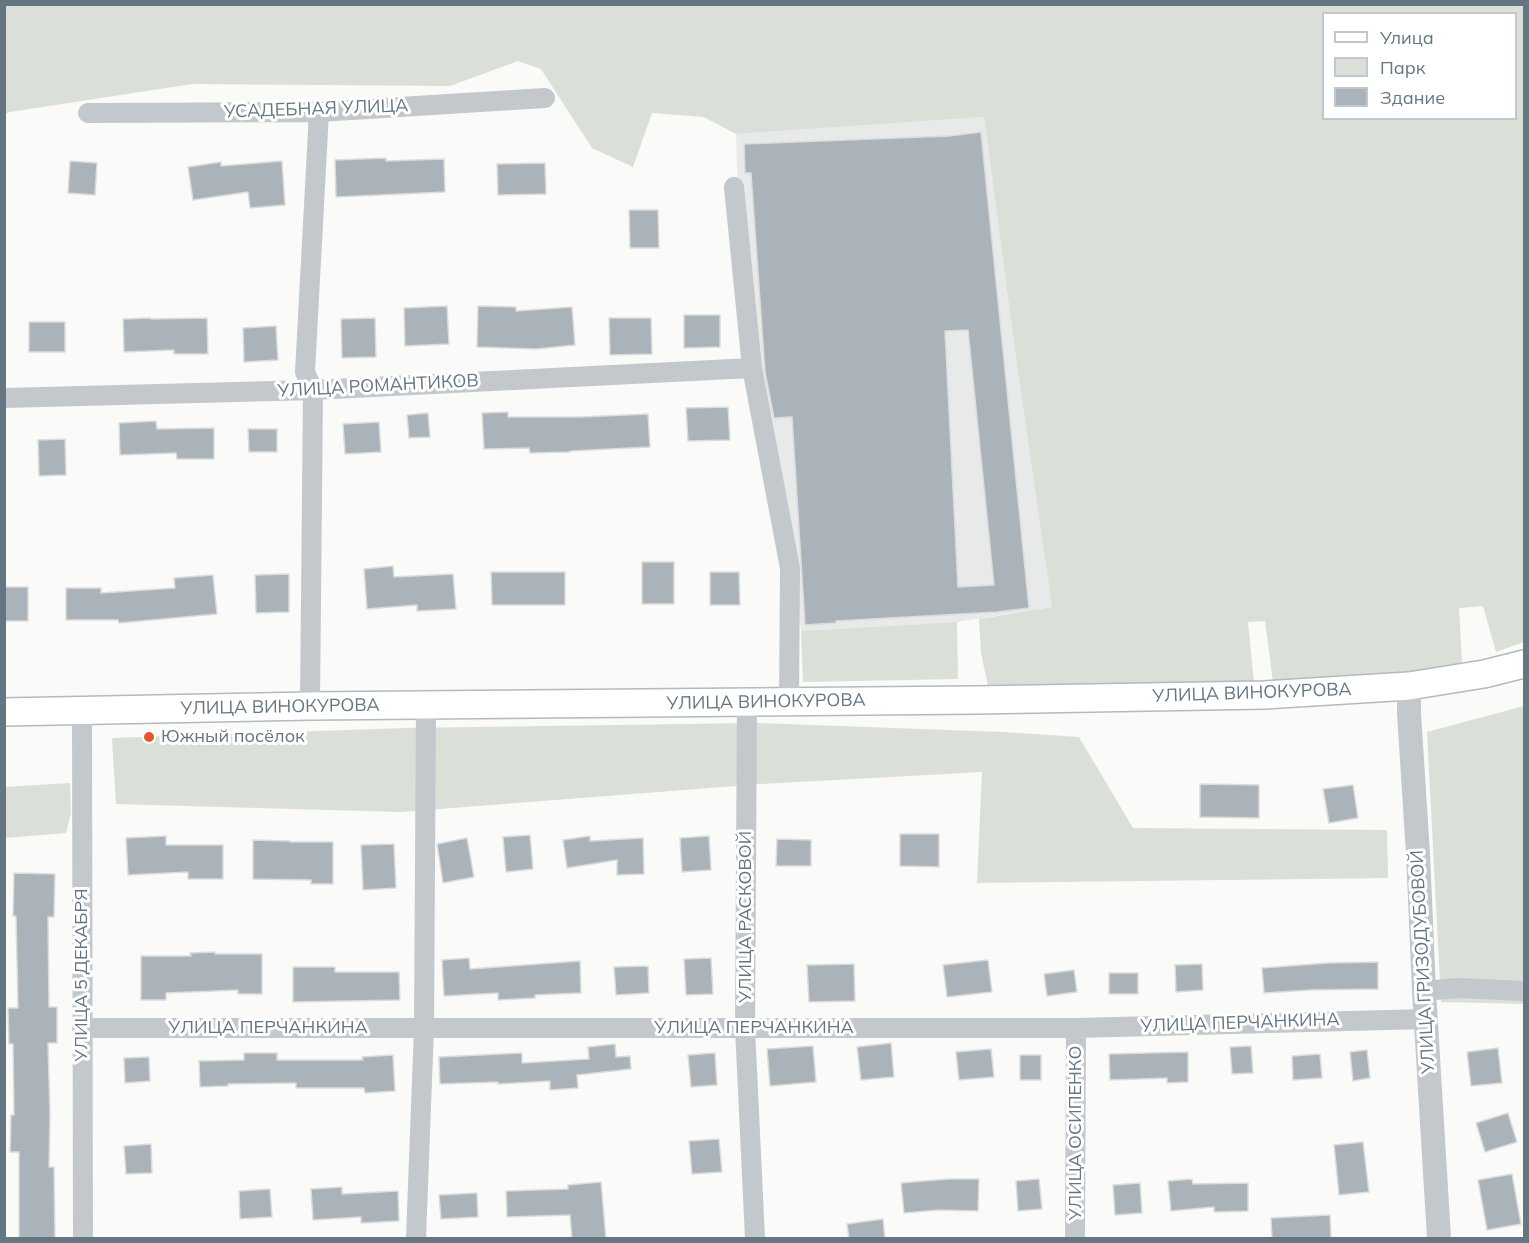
<!DOCTYPE html>
<html>
<head>
<meta charset="utf-8">
<style>
  body { margin:0 }
  #map { position:relative; width:1529px; height:1243px; overflow:hidden; background:#fafaf8; font-family:Mulish,sans-serif }
  canvas { display:block }
  .frame { position:absolute; inset:0; border:6px solid #657683; pointer-events:none }
  .legend { position:absolute; left:1322px; top:12px; width:195px; height:108px; box-sizing:border-box; background:#fff; border:2px solid #c1c8cd; margin:0; padding:8px 10px; list-style:none; font-size:18px; color:#657683 }
  .legend li { display:flex; align-items:center; gap:12px; height:30px }
  .legend b { width:30px; border:2px solid #c1c8cd }
</style>
</head>
<body>
<div id="map">
<canvas width="1529" height="1243"></canvas>
<div class="frame"></div>
<ul class="legend">
<li><b style="height:8px;background:#fff"></b>Улица</li>
<li><b style="height:16px;background:#dadfd7"></b>Парк</li>
<li><b style="height:16px;background:#aab3b9"></b>Здание</li>
</ul>
</div>
<script>
const ctx = document.querySelector('canvas').getContext('2d');
ctx.lineJoin = 'round';
function fill(path, color) {
  ctx.fillStyle = color;
  ctx.fill(path, 'evenodd');
}
function shape(rows) {
  const path = new Path2D();
  for (const r of rows) {
    path.moveTo(r[0], r[1]);
    for (let i = 2; i < r.length; i += 2) path.lineTo(r[i], r[i + 1]);
  }
  return path;
}
function strokePath(path, color, width, dash) {
  ctx.strokeStyle = color;
  ctx.lineWidth = width;
  ctx.lineCap = dash ? 'butt' : 'round';
  ctx.setLineDash(dash || []);
  ctx.stroke(path);
}
function write(font, color, halo, rows, align = 'center') {
  ctx.font = font + ' Mulish,sans-serif';
  ctx.lineWidth = 6;
  ctx.setLineDash([]);
  ctx.textBaseline = 'middle';
  ctx.strokeStyle = halo;
  ctx.fillStyle = color;
  for (const [text, x, y, turn = 0] of rows) {
    ctx.save();
    ctx.translate(x, y);
    ctx.rotate((+turn || 0) * Math.PI / 180);
    ctx.textAlign = isNaN(turn) ? turn : align;
    if (halo) ctx.strokeText(text, 0, 0);
    ctx.fillText(text, 0, 0);
    ctx.restore();
  }
}
const built = shape([
  [984,117,1018,373,1052,607,957,622,801,631,795,576,760,394,738,190,736,134]
]);
const green = shape([
  [5,5,1524,5,1524,642,1496,652,1483,606,1459,608,1462,661,1454,668,1273,682,1265,621,1248,622,1254,682,988,686,981,653,979,619,1052,607,1018,373,984,117,736,134,704,117,652,113,633,167,592,148,541,69,518,61,450,86,192,84,10,112,5,114],
  [1324,14,1516,14,1516,118,1324,118],
  [957,622,958,679,803,682,801,631],
  [1524,706,1524,1004,1441,1002,1427,732],
  [757,723,1003,732,1079,737,1133,828,1387,830,1388,878,977,883,982,772,761,784,401,812,116,804,112,738,406,728],
  [70,783,71,813,66,833,5,838,5,787]
]);
const building = shape([
  [981,132,1029,608,997,612,836,621,836,623,805,625,792,417,774,418,765,372,751,173,745,173,744,144,949,136,981,132],
  [968,330,994,585,958,587,945,331,968,330],
  [386,158,386,161,444,159,445,192,336,197,335,160,386,158],
  [70,161,97,163,95,195,68,193,70,161],
  [282,161,285,205,250,208,248,192,193,200,188,167,221,162,221,166,282,161],
  [545,163,546,194,498,195,497,164,545,163],
  [629,210,658,210,659,248,630,248,629,210],
  [447,306,449,344,405,346,404,308,447,306],
  [478,306,516,307,516,311,572,307,575,345,536,349,477,347,478,306],
  [684,315,720,315,720,347,684,348,684,315],
  [150,318,151,319,207,318,208,354,174,354,174,350,124,352,123,319,150,318],
  [375,318,376,357,342,358,341,319,375,318],
  [609,318,651,318,652,354,610,355,609,318],
  [29,322,65,322,65,352,29,352,29,322],
  [276,326,278,360,244,362,243,328,276,326],
  [728,407,730,440,688,441,686,408,728,407],
  [508,412,508,417,580,417,648,414,650,447,570,451,570,452,530,453,529,448,484,449,482,413,508,412],
  [428,413,430,437,409,438,407,415,428,413],
  [156,421,157,429,214,428,214,459,177,459,176,453,120,455,119,423,156,421],
  [379,422,381,452,345,454,343,424,379,422],
  [248,429,277,429,277,452,249,452,248,429],
  [65,439,66,475,39,476,38,440,65,439],
  [642,562,674,562,674,604,642,604,642,562],
  [393,566,394,577,453,574,456,609,417,611,417,605,367,609,364,569,393,566],
  [491,572,565,572,565,605,492,605,491,572],
  [710,572,739,572,740,605,710,605,710,572],
  [289,574,289,612,256,613,255,575,289,574],
  [213,575,217,614,119,623,118,620,66,620,66,588,101,588,101,593,175,588,174,578,213,575],
  [4,587,28,587,28,621,4,621,4,587],
  [1200,784,1259,785,1259,818,1200,817,1200,784],
  [1353,785,1358,818,1329,823,1323,789,1353,785],
  [900,834,939,834,939,867,900,866,900,834],
  [530,835,533,869,506,872,503,837,530,835],
  [166,836,166,845,223,845,223,879,188,879,188,872,128,875,126,838,166,836],
  [590,836,590,841,643,838,644,874,617,875,617,860,567,868,563,840,590,836],
  [709,836,711,870,682,872,680,838,709,836],
  [467,838,474,877,443,883,437,844,467,838],
  [777,839,811,840,811,866,776,866,777,839],
  [253,840,290,841,290,842,333,842,333,884,311,884,311,880,253,879,253,840],
  [394,844,396,888,363,890,361,845,394,844],
  [14,873,55,874,54,917,48,917,49,1007,57,1007,57,1043,48,1043,50,1115,49,1167,54,1167,55,1239,19,1239,19,1152,10,1152,11,1115,14,1115,13,1044,9,1044,8,1008,18,1008,16,916,13,916,14,873],
  [215,952,215,954,262,954,262,994,238,994,238,990,166,993,166,1000,141,1000,141,956,191,956,190,953,215,952],
  [469,958,470,969,580,961,581,993,535,995,535,998,498,1000,498,993,444,996,442,960,469,958],
  [711,958,713,994,686,995,684,959,711,958],
  [988,960,992,992,947,997,943,965,988,960],
  [1378,962,1378,989,1310,990,1264,993,1262,968,1328,963,1378,962],
  [854,964,855,1001,809,1002,807,965,854,964],
  [1202,964,1203,990,1176,992,1175,965,1202,964],
  [648,966,649,993,616,995,614,967,648,966],
  [293,967,335,967,335,972,399,972,400,1000,293,1002,293,967],
  [1074,970,1077,992,1047,996,1044,974,1074,970],
  [1109,973,1138,973,1138,994,1109,994,1109,973],
  [891,1043,894,1077,861,1080,857,1047,891,1043],
  [615,1044,616,1057,630,1056,631,1069,577,1075,578,1088,550,1090,550,1081,498,1084,498,1082,440,1084,439,1057,522,1053,522,1063,589,1059,588,1047,615,1044],
  [813,1046,816,1082,770,1086,767,1049,813,1046],
  [1251,1046,1253,1073,1232,1074,1230,1047,1251,1046],
  [1498,1048,1502,1083,1471,1086,1467,1052,1498,1048],
  [991,1049,994,1077,959,1080,956,1052,991,1049],
  [1367,1050,1370,1078,1353,1081,1350,1052,1367,1050],
  [1188,1052,1188,1082,1167,1083,1167,1078,1110,1080,1109,1054,1188,1052],
  [244,1053,277,1053,277,1060,363,1060,362,1057,393,1055,395,1091,365,1093,364,1088,296,1088,296,1083,228,1084,228,1086,200,1087,199,1061,244,1060,244,1053],
  [715,1053,717,1085,691,1087,688,1055,715,1053],
  [1320,1054,1322,1078,1293,1080,1292,1056,1320,1054],
  [1020,1055,1041,1055,1041,1080,1020,1080,1020,1055],
  [149,1057,150,1081,125,1083,124,1058,149,1057],
  [1508,1113,1517,1142,1485,1152,1476,1123,1508,1113],
  [719,1139,722,1172,692,1174,689,1141,719,1139],
  [1363,1142,1369,1192,1339,1195,1334,1145,1363,1142],
  [151,1144,152,1173,126,1174,124,1146,151,1144],
  [1512,1174,1521,1224,1487,1230,1478,1180,1512,1174],
  [948,1179,979,1179,978,1211,939,1210,904,1213,901,1183,948,1179],
  [1039,1179,1042,1209,1018,1211,1016,1181,1039,1179],
  [1192,1179,1193,1184,1248,1183,1248,1211,1214,1212,1214,1207,1171,1211,1168,1181,1192,1179],
  [601,1182,606,1239,572,1239,570,1215,507,1217,506,1191,568,1189,568,1185,601,1182],
  [1140,1183,1142,1213,1115,1215,1113,1185,1140,1183],
  [342,1187,342,1194,398,1191,399,1221,361,1223,361,1217,313,1220,311,1189,342,1187],
  [270,1189,272,1217,240,1219,239,1191,270,1189],
  [477,1193,478,1217,441,1219,439,1195,477,1193],
  [1330,1215,1331,1239,1272,1239,1271,1218,1330,1215],
  [883,1219,885,1239,849,1239,847,1224,883,1219]
]);
const minor = shape([
  [88,113,319,112,545,98],
  [734,187,752,368,790,568,789,702],
  [4,398,313,390,752,368],
  [747,703,745,1028,755,1238],
  [310,706,313,390,305,372,319,112],
  [82,711,83,1238],
  [1424,991,1458,988,1524,991],
  [82,1028,1076,1028,1426,1019],
  [416,1238,424,1028,426,705],
  [1075,1238,1076,1028]
]);
const tertiary = shape([
  [1409,686,1409,713,1418,854,1424,991,1439,1238]
]);
const secondary = shape([
  [4,712,310,706,976,700,1264,695,1409,686,1484,674,1524,664]
]);
const markers = [
  [149,737,6,"#e4572e"]
];
const streetNames = [
  ["УСАДЕБНАЯ УЛИЦА",316,109,-2],
  ["УЛИЦА РОМАНТИКОВ",378,386,-3],
  ["УЛИЦА ВИНОКУРОВА",1252,693,-2],
  ["УЛИЦА ВИНОКУРОВА",766,702,-1],
  ["УЛИЦА ВИНОКУРОВА",280,707,-1],
  ["УЛИЦА РАСКОВОЙ",746,917,-90],
  ["УЛИЦА ГРИЗОДУБОВОЙ",1423,962,-93],
  ["УЛИЦА 5 ДЕКАБРЯ",82,975,-90],
  ["УЛИЦА ПЕРЧАНКИНА",1240,1023,-2],
  ["УЛИЦА ПЕРЧАНКИНА",268,1028],
  ["УЛИЦА ПЕРЧАНКИНА",754,1028],
  ["УЛИЦА ОСИПЕНКО",1076,1133,-90]
];
const poiNames = [
  ["Южный посёлок",161,737]
];
fill(built, '#e8e9e9');
fill(green, '#dadfd7');
fill(building, '#aab3b9');
strokePath(building, '#dcdcda', 1.5);
strokePath(secondary, '#b3babf', 30);
strokePath(minor, '#c3c8cc', 20);
strokePath(tertiary, '#c3c8cc', 24);
strokePath(secondary, '#fff', 27);
for (const [x, y, r, color] of markers) {
  const dot = new Path2D();
  dot.arc(x, y, r, 0, 2 * Math.PI);
  ctx.fillStyle = color;
  ctx.fill(dot);
  strokePath(dot, '#fff', 2);
}
write('18px', '#657683', '#fff', streetNames);
write('18px', '#657683', '#fff', poiNames, 'left');
</script>
</body>
</html>
